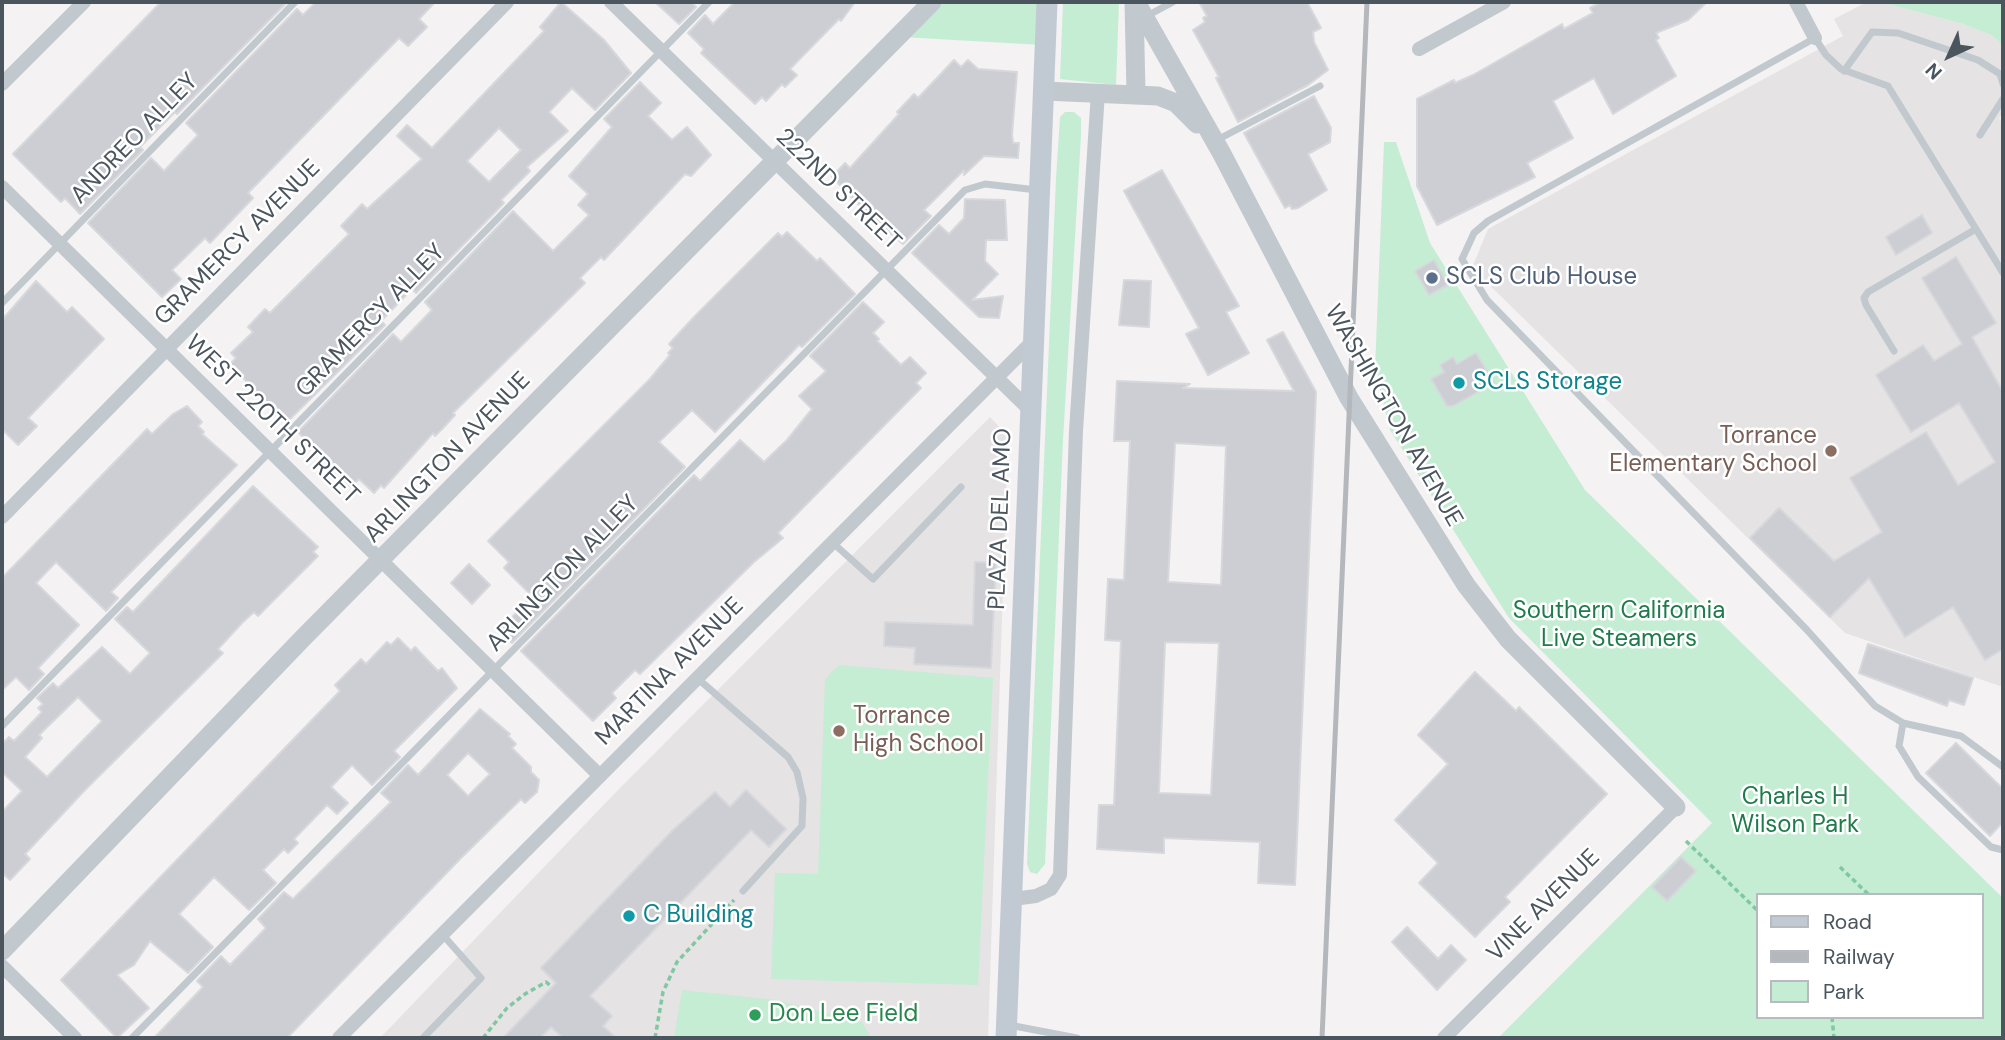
<!DOCTYPE html>
<html>
<head>
<meta charset="utf-8">
<style>
  body { margin:0 }
  #map { position:relative; width:2005px; height:1040px; overflow:hidden; background:#f4f2f2; font-family:"DM Sans",sans-serif }
  canvas { display:block }
  .frame { position:absolute; inset:0; border:4px solid #4b555e; pointer-events:none }
  .legend { position:absolute; left:1756px; top:893px; width:228px; height:126px; box-sizing:border-box; background:#fff; border:2px solid #b7bbbf; margin:0; padding:9px 12px; list-style:none; font-size:21px; color:#4b555e }
  .legend li { display:flex; align-items:center; gap:14px; height:35px }
  .legend b { width:35px; border:2px solid #b7bbbf }
  .north { position:absolute; left:1914px; top:21px; width:70px; height:70px; -webkit-text-stroke:5px #fff; paint-order:stroke; rotate:225deg; font-size:19px; font-weight:700; line-height:28px; text-align:center; color:#4b555e }
  .north::after { content:''; display:block; margin:auto; width:24px; height:32px; background:#4b555e; clip-path:polygon(50% 0,100% 100%,50% 72%,0 100%) }
</style>
</head>
<body>
<div id="map">
<canvas width="2005" height="1040"></canvas>
<div class="frame"></div>
<ul class="legend">
<li><b style="height:9px;background:#c1cad3"></b>Road</li>
<li><b style="height:9px;background:#b4b7bb"></b>Railway</li>
<li><b style="height:19px;background:#c5edd3"></b>Park</li>
</ul>
<div class="north">N</div>
</div>
<script>
const ctx = document.querySelector('canvas').getContext('2d');
ctx.lineJoin = 'round';
function fill(path, color) {
  ctx.fillStyle = color;
  ctx.fill(path, 'evenodd');
}
function shape(rows) {
  const path = new Path2D();
  for (const r of rows) {
    path.moveTo(r[0], r[1]);
    for (let i = 2; i < r.length; i += 2) path.lineTo(r[i], r[i + 1]);
  }
  return path;
}
function strokePath(path, color, width, dash) {
  ctx.strokeStyle = color;
  ctx.lineWidth = width;
  ctx.lineCap = dash ? 'butt' : 'round';
  ctx.setLineDash(dash || []);
  ctx.stroke(path);
}
function write(font, color, halo, rows, align = 'center') {
  ctx.font = font + ' "DM Sans",sans-serif';
  ctx.lineWidth = 5;
  ctx.setLineDash([]);
  ctx.textBaseline = 'middle';
  ctx.strokeStyle = halo;
  ctx.fillStyle = color;
  for (const [text, x, y, turn = 0] of rows) {
    ctx.save();
    ctx.translate(x, y);
    ctx.rotate((+turn || 0) * Math.PI / 180);
    ctx.textAlign = isNaN(turn) ? turn : align;
    if (halo) ctx.strokeText(text, 0, 0);
    ctx.fillText(text, 0, 0);
    ctx.restore();
  }
}
const education = shape([
  [1867,2,1880,2,1963,24,1991,35,2003,45,2003,113,1999,118,2003,125,2003,687,1845,633,1472,268,1488,229,1843,36,1834,19],
  [990,417,1008,436,988,1038,380,1038,617,791]
]);
const green = shape([
  [937,2,1044,2,1043,45,901,37],
  [1063,2,1119,2,1116,85,1060,79],
  [1880,2,2003,2,2003,45,1991,35,1963,24],
  [1065,112,1074,112,1081,118,1081,136,1063,440,1045,864,1037,874,1030,872,1027,864,1056,178,1060,117],
  [1384,142,1396,142,1430,243,1585,490,2003,898,2003,1038,1498,1038,1712,823,1509,618,1390,430,1375,370],
  [1758,895,1982,895,1982,1017,1758,1017],
  [839,665,993,678,978,985,771,979,775,873,818,874,825,679],
  [682,990,776,1000,862,1022,871,1038,674,1038]
]);
const building = shape([
  [161,2,287,2,177,114,175,112,140,147,143,150,80,214,65,198,61,202,13,154,161,2],
  [316,2,435,2,419,19,427,27,408,46,399,38,248,193,253,198,210,243,205,238,172,270,181,279,162,297,88,223,151,158,164,171,198,135,186,123,297,9,303,15,316,2],
  [561,2,604,40,631,73,595,110,572,88,549,112,568,131,527,167,530,171,501,200,504,203,416,293,412,289,381,321,385,325,286,423,230,364,236,358,231,353,253,332,248,327,265,309,270,313,349,234,341,226,362,204,367,209,422,159,397,136,407,125,432,148,544,31,540,27,561,2],
  [499,128,521,150,489,182,467,161,499,128],
  [655,2,691,2,696,7,679,24,655,2],
  [735,2,855,2,841,21,839,19,790,69,797,75,785,87,782,84,766,101,762,97,755,104,701,53,704,49,688,33,705,15,713,24,735,2],
  [1199,2,1307,2,1321,28,1313,32,1314,42,1328,70,1308,85,1238,122,1216,78,1219,77,1193,30,1205,22,1203,18,1207,16,1199,2],
  [1601,2,1707,2,1688,20,1656,33,1659,38,1656,40,1676,76,1613,114,1594,78,1553,101,1573,138,1527,163,1535,177,1437,225,1417,186,1417,99,1454,80,1455,83,1473,75,1562,24,1564,29,1593,13,1590,8,1601,2],
  [954,60,961,67,968,60,978,69,1017,72,1012,134,1013,143,1019,143,1018,158,984,156,964,175,964,170,924,210,931,216,903,244,869,215,832,177,845,163,850,168,899,114,897,112,914,94,918,98,954,60],
  [640,82,661,103,648,116,672,140,687,127,711,155,691,176,685,174,604,260,601,257,580,278,585,283,453,413,455,415,443,428,435,436,433,433,384,488,381,485,374,493,359,479,351,487,298,432,393,334,401,342,432,310,425,302,513,211,553,251,589,215,578,205,588,194,569,176,612,127,604,119,640,82],
  [1314,96,1331,128,1330,142,1308,154,1327,190,1298,208,1292,209,1290,205,1285,208,1244,133,1314,96],
  [1162,170,1239,306,1226,312,1249,353,1208,375,1186,334,1199,328,1124,191,1162,170],
  [965,199,1005,200,1007,240,986,240,985,261,998,274,972,300,1003,296,999,318,979,317,912,253,939,225,949,234,964,218,965,199],
  [1922,215,1932,233,1896,255,1886,237,1922,215],
  [787,232,817,261,820,258,855,294,802,347,799,345,715,432,692,410,659,442,685,467,512,643,499,631,532,596,504,568,509,562,488,541,649,380,670,355,668,353,673,348,669,344,694,317,778,233,782,237,787,232],
  [1956,257,1996,323,1972,337,2003,392,2003,649,1985,660,1953,607,1905,637,1869,578,1830,617,1750,538,1779,508,1834,561,1882,532,1850,478,1926,432,1958,485,1995,462,1959,403,1911,432,1876,375,1923,345,1934,361,1962,344,1922,278,1956,257],
  [1434,260,1448,285,1429,295,1415,271,1434,260],
  [1124,280,1151,281,1149,327,1119,325,1124,280],
  [36,281,67,312,72,307,104,339,28,418,37,426,18,445,2,429,2,320,36,281],
  [863,302,884,322,873,333,879,339,877,341,901,365,910,357,926,373,916,383,921,388,778,533,783,538,754,562,640,674,635,670,612,693,616,698,593,721,521,651,694,475,700,481,740,440,764,462,787,440,812,409,799,396,826,371,810,356,863,302],
  [1283,332,1316,392,1295,885,1258,883,1260,842,1164,838,1164,853,1097,849,1099,805,1114,805,1121,641,1105,640,1108,579,1124,580,1130,441,1114,441,1117,381,1190,384,1183,388,1294,391,1267,340,1283,332],
  [1175,443,1226,446,1221,585,1168,582,1175,443],
  [1165,642,1219,643,1211,795,1159,793,1165,642],
  [1476,353,1494,383,1453,406,1447,406,1431,379,1444,372,1440,365,1453,357,1457,364,1476,353],
  [187,406,202,422,198,426,204,432,202,434,237,465,111,592,118,598,106,611,56,562,36,583,79,625,38,668,44,674,29,690,16,677,2,690,2,578,147,429,152,434,173,414,187,406],
  [253,486,318,547,313,552,318,556,258,616,254,612,242,623,218,649,223,653,210,666,84,791,25,854,30,859,10,880,2,873,2,812,22,791,2,772,2,744,9,737,14,741,42,712,38,708,43,704,37,698,53,683,58,688,102,647,130,674,150,653,115,619,127,607,133,612,253,486],
  [78,697,102,721,47,777,25,757,42,738,39,735,78,697],
  [975,562,996,563,991,668,914,664,915,648,884,646,885,622,973,625,975,562],
  [469,564,490,585,472,604,451,583,469,564],
  [398,638,411,651,415,647,438,671,442,668,457,688,394,751,400,757,372,785,352,765,331,787,348,803,337,814,327,805,294,839,298,843,288,853,284,849,263,870,276,883,249,910,214,877,179,914,213,947,188,973,150,941,134,965,117,975,149,1008,117,1038,61,980,340,691,335,685,361,659,366,664,387,642,391,645,398,638],
  [1868,644,1973,678,1964,705,1949,700,1947,706,1859,673,1868,644],
  [1475,672,1516,711,1519,707,1607,794,1505,897,1510,902,1475,937,1419,883,1438,863,1395,820,1448,764,1418,735,1475,672],
  [480,709,510,734,508,736,516,744,512,748,531,767,531,772,539,780,537,792,525,803,521,799,460,859,287,1038,154,1038,203,987,197,981,221,956,230,965,266,928,258,919,284,892,293,899,391,802,381,793,408,765,418,775,480,709],
  [468,753,490,774,468,796,447,775,468,753],
  [1956,743,2003,789,2003,822,1990,836,1926,773,1956,743],
  [746,790,786,829,769,847,751,830,590,996,612,1016,603,1026,616,1038,563,1038,551,1027,540,1038,503,1038,556,983,541,968,672,831,715,792,730,807,746,790],
  [1681,857,1696,871,1667,901,1652,887,1681,857],
  [1407,927,1438,959,1451,945,1466,960,1437,990,1392,942,1407,927]
]);
const path = shape([
  [1686,841,1758,911],
  [1840,867,1869,895],
  [1832,1017,1834,1038],
  [523,1037,524,1038],
  [483,1038,507,1008,525,994,546,982,552,987],
  [655,1038,663,992,677,962,734,900]
]);
const service = shape([
  [1145,17,1173,2],
  [1844,71,1872,32,1898,33,1978,60,2000,74,2003,84],
  [1980,135,2003,99],
  [1215,141,1320,86],
  [2003,273,1888,86,1841,69,1826,55,1815,38,1488,221,1474,233,1462,259,1487,300,1807,630,1875,706,1903,723,1961,736,2003,767],
  [2,303,295,2],
  [1894,351,1866,305,1864,298,1868,292,1976,229],
  [833,543,873,579,961,487],
  [697,678,788,757,797,772,803,798,802,826,743,891],
  [1903,723,1899,746,1918,777,1991,847,2003,850],
  [2,726,709,2],
  [1009,1025,1077,1038],
  [132,1038,965,190,985,184,1037,190],
  [423,1038,481,978,442,934]
]);
const minor = shape([
  [611,2,1032,412],
  [1796,2,1815,38],
  [1419,49,1504,2],
  [2,84,84,2],
  [2,187,599,775],
  [2,517,507,2],
  [1013,899,1036,896,1051,889,1060,875,1076,431,1098,92],
  [2,966,75,1038],
  [339,1038,1034,340],
  [1444,1038,1676,807]
]);
const tertiary = shape([
  [1134,2,1136,93],
  [1136,2,1222,154,1349,398,1466,585,1508,639,1676,807],
  [1044,91,1158,96,1176,103,1197,124],
  [2,951,303,638,932,2]
]);
const secondary = shape([
  [1006,1038,1047,2]
]);
const rail = shape([
  [1322,1038,1367,2]
]);
const markers = [
  [1432,278,7,"#5c6f8a"],
  [1459,383,7,"#0f9aa8"],
  [1831,451,7,"#8d6e63"],
  [839,731,7,"#8d6e63"],
  [629,916,7,"#0f9aa8"],
  [755,1015,7,"#2e9e5b"]
];
const streetNames = [
  ["ANDREO ALLEY",135,139,-46],
  ["222ND STREET",838,190,44],
  ["GRAMERCY AVENUE",238,243,-45],
  ["GRAMERCY ALLEY",371,321,-46],
  ["WASHINGTON AVENUE",1393,416,60],
  ["WEST 220TH STREET",272,420,44],
  ["ARLINGTON AVENUE",448,458,-46],
  ["PLAZA DEL AMO",1001,519,-88],
  ["ARLINGTON ALLEY",563,574,-46],
  ["MARTINA AVENUE",670,672,-45],
  ["VINE AVENUE",1544,906,-45]
];
const serviceNames = [
  ["SCLS Club House",1446,278]
];
const cultureNames = [
  ["SCLS Storage",1473,383],
  ["C Building",643,916]
];
const educationNames = [
  ["Torrance",1817,437],
  ["Elementary School",1817,465],
  ["Torrance",853,717,"left"],
  ["High School",853,745,"left"]
];
const parkNames = [
  ["Southern California",1619,612],
  ["Live Steamers",1619,640],
  ["Charles H",1795,798],
  ["Wilson Park",1795,826]
];
const leisureNames = [
  ["Don Lee Field",769,1015]
];
fill(education, '#e5e3e3');
fill(green, '#c5edd3');
fill(building, '#ccced3');
strokePath(building, '#d6d8dc', 2);
strokePath(path, '#7fc8a3', 3.5, [5, 3.5]);
strokePath(service, '#c1c9cf', 7);
strokePath(minor, '#c1c9cf', 14);
strokePath(tertiary, '#c1c9cf', 19);
strokePath(secondary, '#c1cad3', 21);
strokePath(rail, '#b4b7bb', 5);
for (const [x, y, r, color] of markers) {
  const dot = new Path2D();
  dot.arc(x, y, r, 0, 2 * Math.PI);
  ctx.fillStyle = color;
  ctx.fill(dot);
  strokePath(dot, '#fff', 2.5);
}
write('24px', '#4b555e', '#fff', streetNames);
write('24px', '#4e5e75', '#fff', serviceNames, 'left');
write('24px', '#0d838f', '#fff', cultureNames, 'left');
write('24px', '#785e54', '#fff', educationNames, 'right');
write('24px', '#1f7b4c', '#fff', parkNames);
write('24px', '#27864d', '#fff', leisureNames, 'left');
</script>
</body>
</html>
